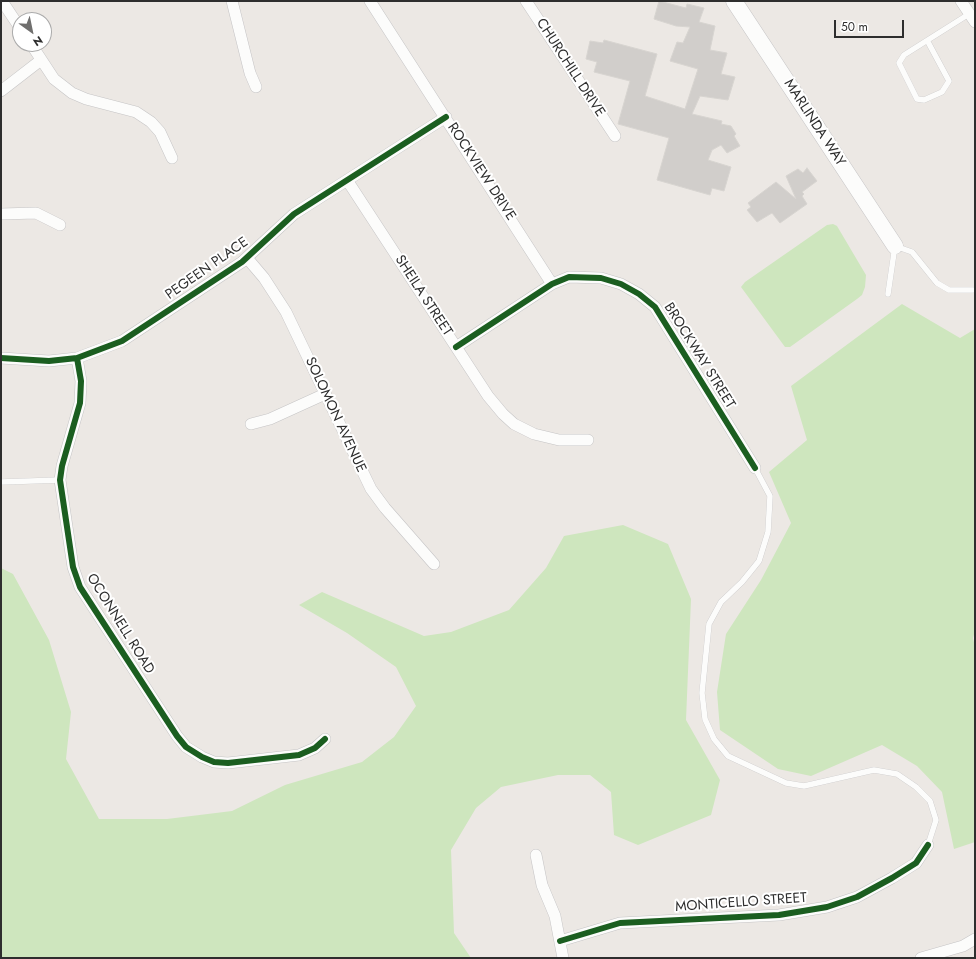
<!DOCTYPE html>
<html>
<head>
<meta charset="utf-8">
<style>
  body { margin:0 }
  #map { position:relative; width:976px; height:959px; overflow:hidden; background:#ece8e4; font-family:Jost,sans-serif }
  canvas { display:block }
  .frame { position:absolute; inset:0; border:2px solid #2e2e2e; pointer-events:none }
  .north { position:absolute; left:12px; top:12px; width:40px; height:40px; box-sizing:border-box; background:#fff; border:1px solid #ababab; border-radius:50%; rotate:147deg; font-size:11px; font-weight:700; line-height:16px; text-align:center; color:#2e2e2e }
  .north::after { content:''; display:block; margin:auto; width:14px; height:18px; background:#706f6e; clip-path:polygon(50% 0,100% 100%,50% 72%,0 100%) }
  .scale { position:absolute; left:834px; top:20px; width:70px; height:18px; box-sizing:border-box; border:2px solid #2e2e2e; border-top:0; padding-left:5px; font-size:12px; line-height:14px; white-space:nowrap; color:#2e2e2e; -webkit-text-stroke:3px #fff; paint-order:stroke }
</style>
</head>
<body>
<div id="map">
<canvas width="976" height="959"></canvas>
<div class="frame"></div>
<div class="north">N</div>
<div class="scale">50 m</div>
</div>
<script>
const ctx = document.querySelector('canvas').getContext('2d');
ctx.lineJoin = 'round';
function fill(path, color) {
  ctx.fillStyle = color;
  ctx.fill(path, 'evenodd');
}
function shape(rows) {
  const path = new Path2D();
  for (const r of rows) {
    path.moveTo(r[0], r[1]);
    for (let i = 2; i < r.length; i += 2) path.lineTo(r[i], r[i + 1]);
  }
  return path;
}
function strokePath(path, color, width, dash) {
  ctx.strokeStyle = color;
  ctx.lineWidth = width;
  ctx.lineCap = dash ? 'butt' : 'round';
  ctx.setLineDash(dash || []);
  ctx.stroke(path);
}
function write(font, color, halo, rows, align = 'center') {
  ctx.font = font + ' Jost,sans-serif';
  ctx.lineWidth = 4;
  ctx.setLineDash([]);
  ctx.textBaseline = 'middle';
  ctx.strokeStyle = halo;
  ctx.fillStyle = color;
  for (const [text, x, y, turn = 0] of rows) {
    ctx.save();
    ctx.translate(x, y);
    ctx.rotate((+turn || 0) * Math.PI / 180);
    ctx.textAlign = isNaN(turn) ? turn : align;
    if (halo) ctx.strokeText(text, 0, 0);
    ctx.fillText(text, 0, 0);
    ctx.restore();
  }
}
const green = shape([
  [833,224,837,226,866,275,865,287,862,295,857,299,790,347,785,347,741,287,745,282,827,225],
  [902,304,960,338,975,329,975,631,973,638,975,647,975,842,954,849,942,792,917,766,882,745,811,776,778,769,720,730,717,692,726,634,761,580,791,523,769,472,807,440,791,386],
  [623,525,668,544,691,599,686,720,720,780,711,815,638,845,614,835,611,792,590,775,558,775,501,787,476,808,451,850,454,933,471,958,1,958,1,568,13,574,49,640,71,712,66,759,99,819,167,819,232,811,285,785,362,762,394,737,416,706,396,667,347,633,299,605,322,592,424,636,451,632,509,610,546,568,564,536]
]);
const building = shape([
  [659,1,686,8,687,4,704,8,699,22,715,26,710,50,727,53,721,74,735,77,728,100,700,96,692,114,722,121,721,124,731,126,736,134,734,136,740,146,727,153,721,145,712,150,708,160,731,167,724,191,712,188,710,195,657,180,669,138,618,124,630,81,594,72,597,62,586,59,590,41,603,43,604,40,657,54,645,96,685,109,698,69,670,61,677,42,683,43,690,27,676,26,654,19,659,1],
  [807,168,817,181,802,192,804,194,802,196,807,204,780,223,772,213,757,222,747,210,751,207,748,203,776,182,796,199,786,176,798,169,803,173,807,168]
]);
const lane = shape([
  [928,42,949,81,942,92,924,100,917,99,899,63,904,55,969,14],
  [888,294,895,246,912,252,937,283,949,290,973,290],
  [755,468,770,496,768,532,759,561,742,582,721,602,709,624,702,693,705,719,714,739,728,756,786,783,804,786,874,770,897,774,916,787,930,801,936,820,928,845],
  [1,482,60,480]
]);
const street = shape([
  [2,1,20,28],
  [232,1,250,73,256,87],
  [370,1,552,284],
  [526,1,615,136],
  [961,1,975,22],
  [31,44,54,79,72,93,86,99,136,112,151,122,160,132,172,158],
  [1,91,41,60],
  [347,180,488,396,503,414,514,424,534,434,559,440,588,440],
  [1,214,36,213,60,225],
  [247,258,264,278,286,312,371,489,385,508,434,564],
  [456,347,552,284,569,277,601,278,621,284,639,294,655,307,755,468],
  [1,358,49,361,77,358,122,341,242,262,294,214,446,117],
  [77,358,81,381,80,403,62,466,60,480,73,567,80,587,177,736,186,747,202,757,214,762,228,763,299,755,315,748,325,739],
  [251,424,270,419,325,394],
  [536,855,542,885,555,916,563,958],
  [560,941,620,923,779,915,827,907,857,897,892,878,916,863,928,845],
  [921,958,963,946,975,939]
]);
const secondary = shape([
  [734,1,895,246]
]);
const cycleway = shape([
  [456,347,552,284,569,277,601,278,621,284,639,294,655,307,755,468],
  [1,358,49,361,77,358,122,341,242,262,294,214,446,117],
  [77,358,81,381,80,403,62,466,60,480,73,567,80,587,177,736,186,747,202,757,214,762,228,763,299,755,315,748,325,739],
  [560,941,620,923,779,915,827,907,857,897,892,878,916,863,928,845]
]);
const streetNames = [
  ["CHURCHILL DRIVE",570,68,57],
  ["MARLINDA WAY",814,123,57],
  ["ROCKVIEW DRIVE",481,172,57],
  ["PEGEEN PLACE",207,269,-35],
  ["SHEILA STREET",423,296,57],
  ["BROCKWAY STREET",699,356,58],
  ["SOLOMON AVENUE",335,415,65],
  ["OCONNELL ROAD",120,624,58],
  ["MONTICELLO STREET",741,903,-4]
];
fill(green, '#cee6be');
fill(building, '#d1cecb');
strokePath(building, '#d7d4d0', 1);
strokePath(lane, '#c5c4c5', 6);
strokePath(street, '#c5c4c5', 12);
strokePath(secondary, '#c5c4c5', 17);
strokePath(lane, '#fcfcfb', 5.5);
strokePath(street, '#fcfcfb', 11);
strokePath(secondary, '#fcfcfb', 16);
strokePath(cycleway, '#1b5e20', 6);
write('14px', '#2e2e2e', '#fff', streetNames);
</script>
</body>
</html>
